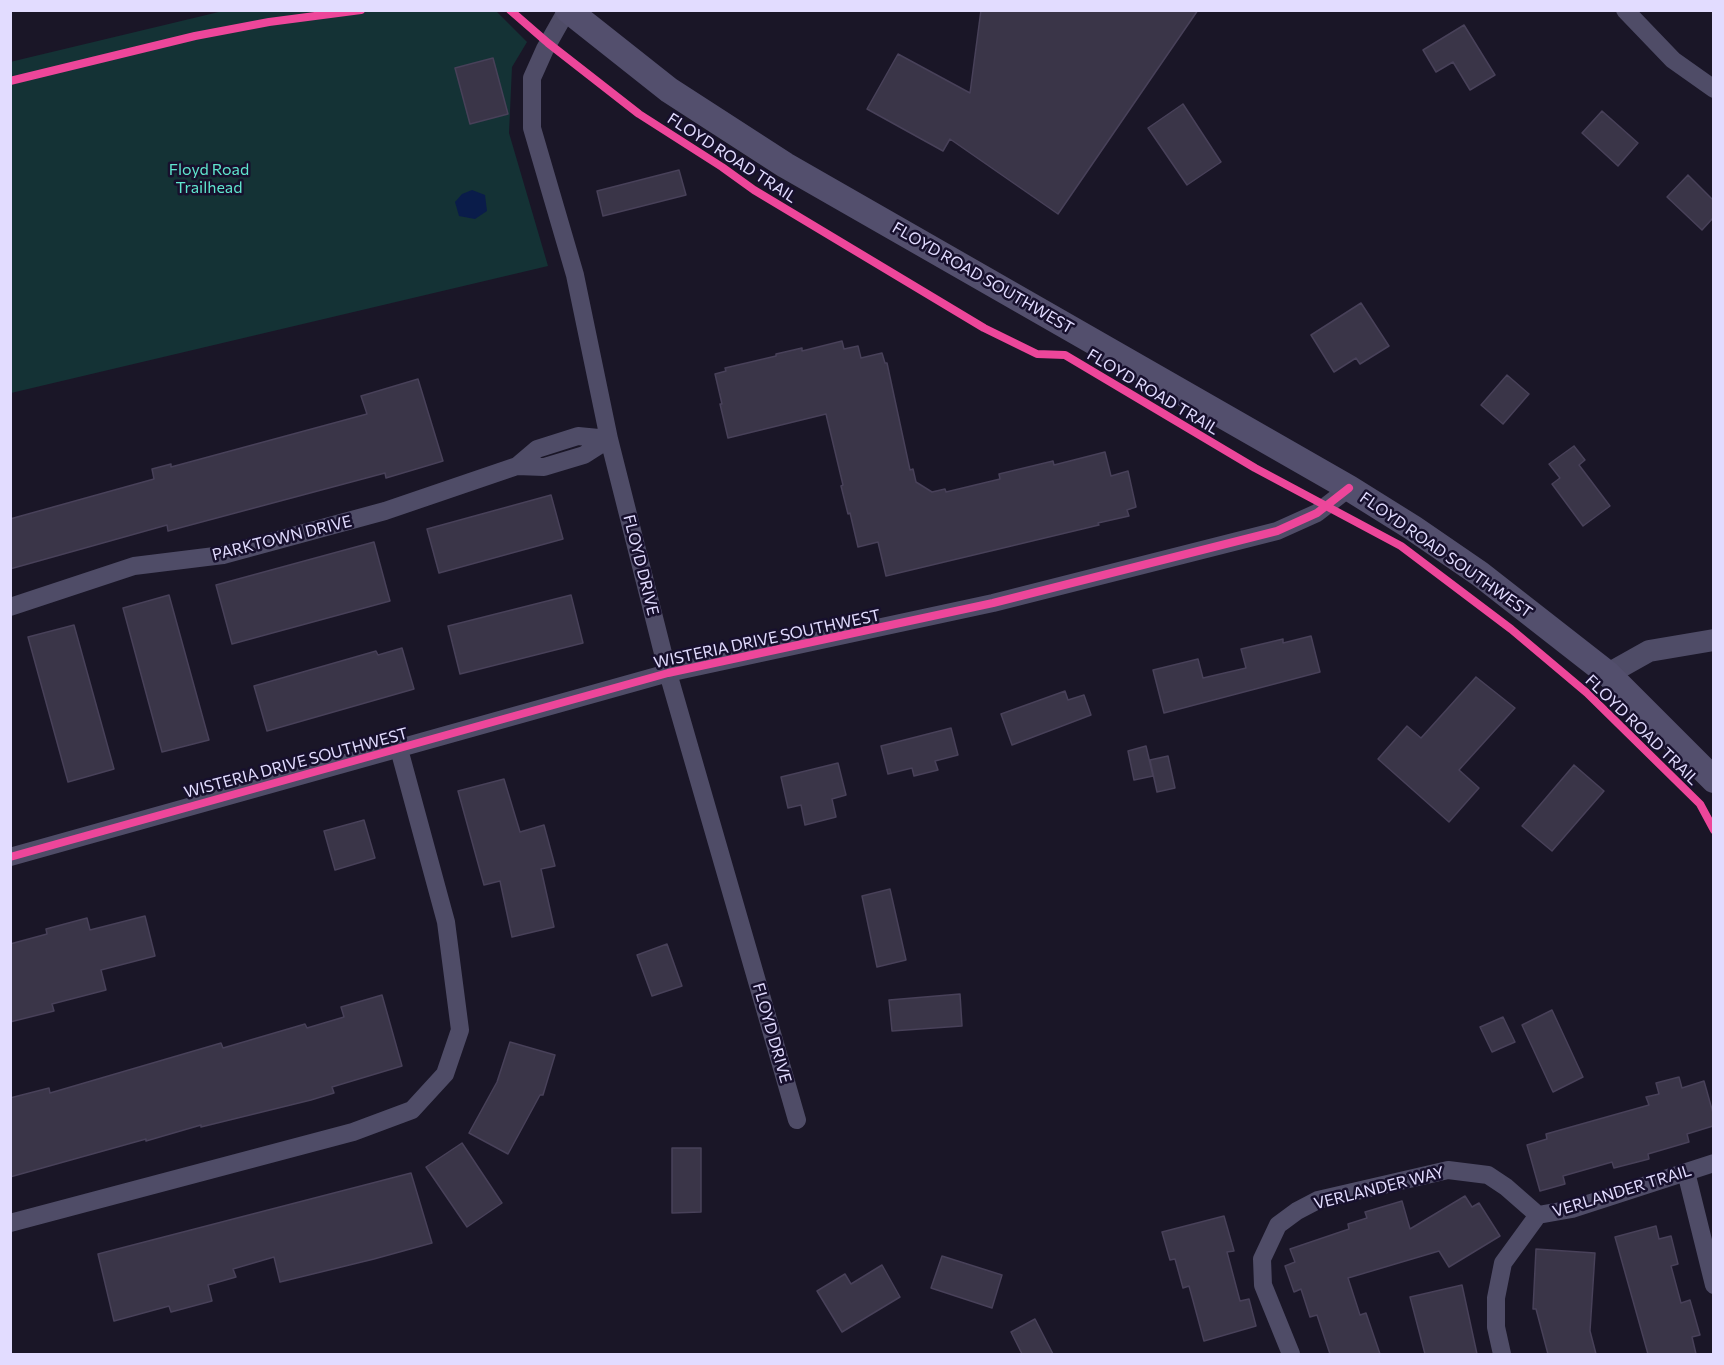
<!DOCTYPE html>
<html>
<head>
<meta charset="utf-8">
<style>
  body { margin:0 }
  #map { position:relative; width:1724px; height:1365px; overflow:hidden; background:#1a1627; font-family:Commissioner,sans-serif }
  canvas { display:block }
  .frame { position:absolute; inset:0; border:12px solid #e2dcff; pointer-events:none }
</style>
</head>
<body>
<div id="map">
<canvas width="1724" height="1365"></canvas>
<div class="frame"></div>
</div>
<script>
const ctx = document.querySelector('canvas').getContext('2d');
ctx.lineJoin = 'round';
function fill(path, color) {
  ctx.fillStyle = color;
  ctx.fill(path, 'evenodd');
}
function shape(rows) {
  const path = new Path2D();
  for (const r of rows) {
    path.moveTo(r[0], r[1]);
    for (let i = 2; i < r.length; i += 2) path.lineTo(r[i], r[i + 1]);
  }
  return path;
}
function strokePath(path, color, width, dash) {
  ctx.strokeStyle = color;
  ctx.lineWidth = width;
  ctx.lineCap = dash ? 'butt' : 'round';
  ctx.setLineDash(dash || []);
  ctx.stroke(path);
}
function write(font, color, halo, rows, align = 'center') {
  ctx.font = font + ' Commissioner,sans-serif';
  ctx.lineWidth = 5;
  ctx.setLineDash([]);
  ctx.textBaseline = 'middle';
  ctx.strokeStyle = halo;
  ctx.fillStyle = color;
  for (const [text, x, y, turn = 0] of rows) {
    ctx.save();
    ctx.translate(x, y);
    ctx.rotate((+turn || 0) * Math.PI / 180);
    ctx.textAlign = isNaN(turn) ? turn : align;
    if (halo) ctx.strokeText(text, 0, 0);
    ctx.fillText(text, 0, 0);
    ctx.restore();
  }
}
const green = shape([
  [223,11,496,11,527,42,512,67,509,133,548,266,11,393,10,62]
]);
const water = shape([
  [472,190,485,195,487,211,475,219,459,216,455,202,462,194]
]);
const building = shape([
  [981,10,1198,10,1058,214,950,139,943,151,867,109,898,54,970,93,981,10],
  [1464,25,1495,75,1470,90,1453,62,1436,72,1423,50,1464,25],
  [493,58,508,114,470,124,455,68,493,58],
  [1183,104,1221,162,1187,185,1148,128,1183,104],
  [1602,111,1638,143,1618,166,1582,133,1602,111],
  [679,170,686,195,603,216,597,191,679,170],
  [1688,175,1713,200,1713,218,1702,230,1667,197,1688,175],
  [1361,303,1389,346,1360,364,1356,358,1334,372,1311,335,1361,303],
  [842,341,844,349,858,346,861,358,882,353,885,363,887,363,910,470,913,469,916,482,932,492,945,489,946,492,1000,479,999,474,1053,461,1054,465,1105,452,1111,476,1128,471,1136,507,1127,510,1129,516,1098,523,1099,525,886,576,878,542,858,547,850,513,848,514,841,486,843,485,826,414,728,438,720,404,722,404,715,374,726,371,725,368,776,356,776,354,802,348,802,351,842,341],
  [1507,375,1529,394,1503,424,1481,405,1507,375],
  [418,379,443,461,386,478,385,473,168,531,167,525,10,569,10,519,154,479,152,469,171,464,171,467,367,414,361,396,418,379],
  [1574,446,1585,460,1579,465,1610,506,1583,526,1552,484,1560,478,1549,464,1574,446],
  [551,495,563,539,439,573,427,529,551,495],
  [374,542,390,601,232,644,216,585,374,542],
  [169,595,209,740,162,752,123,608,169,595],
  [571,595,583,643,460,674,448,626,571,595],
  [74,625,114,769,68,782,28,637,74,625],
  [1311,636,1320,672,1164,713,1153,670,1198,659,1203,678,1246,668,1241,649,1283,639,1283,643,1311,636],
  [402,648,414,689,267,731,254,686,376,651,378,655,402,648],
  [1476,677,1515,708,1459,770,1479,788,1449,822,1378,759,1407,726,1421,738,1476,677],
  [1065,691,1068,700,1084,695,1091,715,1012,745,1001,714,1065,691],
  [951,728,958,755,935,761,938,770,914,776,912,768,888,774,881,746,951,728],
  [1146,746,1153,776,1134,780,1128,751,1146,746],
  [1168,756,1175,788,1157,792,1150,760,1168,756],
  [838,763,846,795,832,799,836,817,805,825,801,805,788,808,781,777,838,763],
  [1574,765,1604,791,1552,851,1522,826,1574,765],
  [504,779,520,832,544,825,555,866,541,869,554,927,512,937,500,881,484,885,458,791,504,779],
  [364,820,375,858,335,870,324,831,364,820],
  [890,889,906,960,877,967,862,896,890,889],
  [145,916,155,956,101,970,106,990,52,1004,54,1011,10,1022,10,944,47,934,46,929,87,918,90,930,145,916],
  [667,944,682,986,652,996,637,955,667,944],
  [960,994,962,1026,892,1031,889,1000,960,994],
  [382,995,402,1066,332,1087,334,1093,311,1100,201,1127,201,1125,146,1141,146,1139,10,1177,10,1098,49,1088,50,1093,221,1043,223,1048,305,1024,307,1028,344,1017,341,1007,382,995],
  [1552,1010,1583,1077,1553,1092,1522,1025,1552,1010],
  [1503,1017,1515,1042,1492,1052,1480,1027,1503,1017],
  [510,1042,555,1055,543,1095,540,1095,508,1154,469,1133,497,1082,510,1042],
  [1679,1077,1682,1088,1704,1081,1713,1113,1713,1126,1687,1134,1689,1142,1648,1154,1649,1159,1614,1168,1612,1162,1563,1176,1565,1184,1540,1191,1527,1145,1547,1139,1546,1134,1649,1105,1646,1097,1659,1094,1656,1083,1679,1077],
  [462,1143,502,1203,467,1227,426,1167,462,1143],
  [672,1148,701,1148,701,1212,672,1213,672,1148],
  [411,1173,432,1243,374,1259,280,1282,274,1257,233,1269,236,1277,208,1285,212,1301,171,1312,169,1306,114,1321,98,1254,411,1173],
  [1465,1196,1472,1207,1479,1203,1500,1236,1449,1267,1439,1251,1348,1278,1360,1315,1366,1313,1380,1354,1330,1354,1317,1315,1310,1317,1301,1289,1294,1292,1285,1266,1295,1262,1290,1249,1349,1229,1348,1224,1367,1218,1365,1212,1402,1201,1410,1229,1465,1196],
  [1224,1216,1234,1251,1227,1252,1240,1301,1249,1299,1256,1326,1204,1341,1189,1286,1183,1288,1175,1259,1170,1260,1162,1232,1224,1216],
  [1656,1226,1659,1239,1671,1236,1678,1264,1671,1266,1681,1303,1690,1300,1700,1335,1692,1337,1696,1354,1648,1354,1615,1237,1656,1226],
  [1536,1249,1595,1253,1590,1331,1596,1354,1548,1354,1536,1309,1533,1309,1536,1249],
  [942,1256,1002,1275,992,1308,931,1288,942,1256],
  [882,1265,900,1297,842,1332,817,1291,845,1274,851,1284,882,1265],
  [1462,1285,1477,1354,1425,1354,1410,1297,1462,1285],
  [1035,1319,1053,1354,1022,1354,1011,1332,1035,1319]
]);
const minor = shape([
  [567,10,545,49,532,78,532,128,575,275,609,439,668,673,797,1120],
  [1625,10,1673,60,1714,89],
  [517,466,544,467,584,455,609,439],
  [10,607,134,566,223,555,385,511,517,466,537,449,578,436,609,439],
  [10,857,668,673,993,603,1277,531,1317,513,1349,488],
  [1686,1172,1714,1285],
  [10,1223,353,1132,412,1110,445,1074,460,1030,446,922,399,749],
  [1291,1354,1263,1285,1262,1259,1278,1225,1297,1211,1318,1200,1448,1170,1488,1175,1506,1187,1538,1215],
  [1502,1354,1496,1327,1496,1298,1503,1263,1538,1215,1572,1209,1714,1163]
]);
const tertiary = shape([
  [1608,674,1649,651,1714,640]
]);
const secondary = shape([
  [568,10,669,90,785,165,1349,488,1413,528,1480,574,1608,674,1714,780]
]);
const cycleway = shape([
  [510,10,548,43,639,114,722,167,754,190,984,328,1037,354,1065,355,1255,468,1401,546,1511,629,1587,693,1700,804,1714,830],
  [10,81,195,36,269,22,361,10],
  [10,857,668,673,993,603,1277,531,1317,513,1349,488]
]);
const streetNames = [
  ["FLOYD ROAD TRAIL",732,158,33],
  ["FLOYD ROAD SOUTHWEST",983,278,30],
  ["FLOYD ROAD TRAIL",1153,392,31],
  ["PARKTOWN DRIVE",282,538,-14],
  ["FLOYD ROAD SOUTHWEST",1446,555,35],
  ["FLOYD DRIVE",641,565,76],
  ["WISTERIA DRIVE SOUTHWEST",767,639,-12],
  ["FLOYD ROAD TRAIL",1642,730,44],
  ["WISTERIA DRIVE SOUTHWEST",296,763,-15],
  ["FLOYD DRIVE",772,1033,74],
  ["VERLANDER WAY",1379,1188,-14],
  ["VERLANDER TRAIL",1622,1191,-17]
];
const parkNames = [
  ["Floyd Road",209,170],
  ["Trailhead",209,188]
];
fill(green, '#143235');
fill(water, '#0a1c4a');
fill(building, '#3a3548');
strokePath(building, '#484159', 1.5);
strokePath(minor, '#4f4c67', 18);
strokePath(tertiary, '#4f4c67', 22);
strokePath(secondary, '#534f6d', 26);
strokePath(cycleway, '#ed469a', 8);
write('16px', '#e2dcff', '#17102d', streetNames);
write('16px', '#60e6ce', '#17102d', parkNames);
</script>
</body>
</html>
